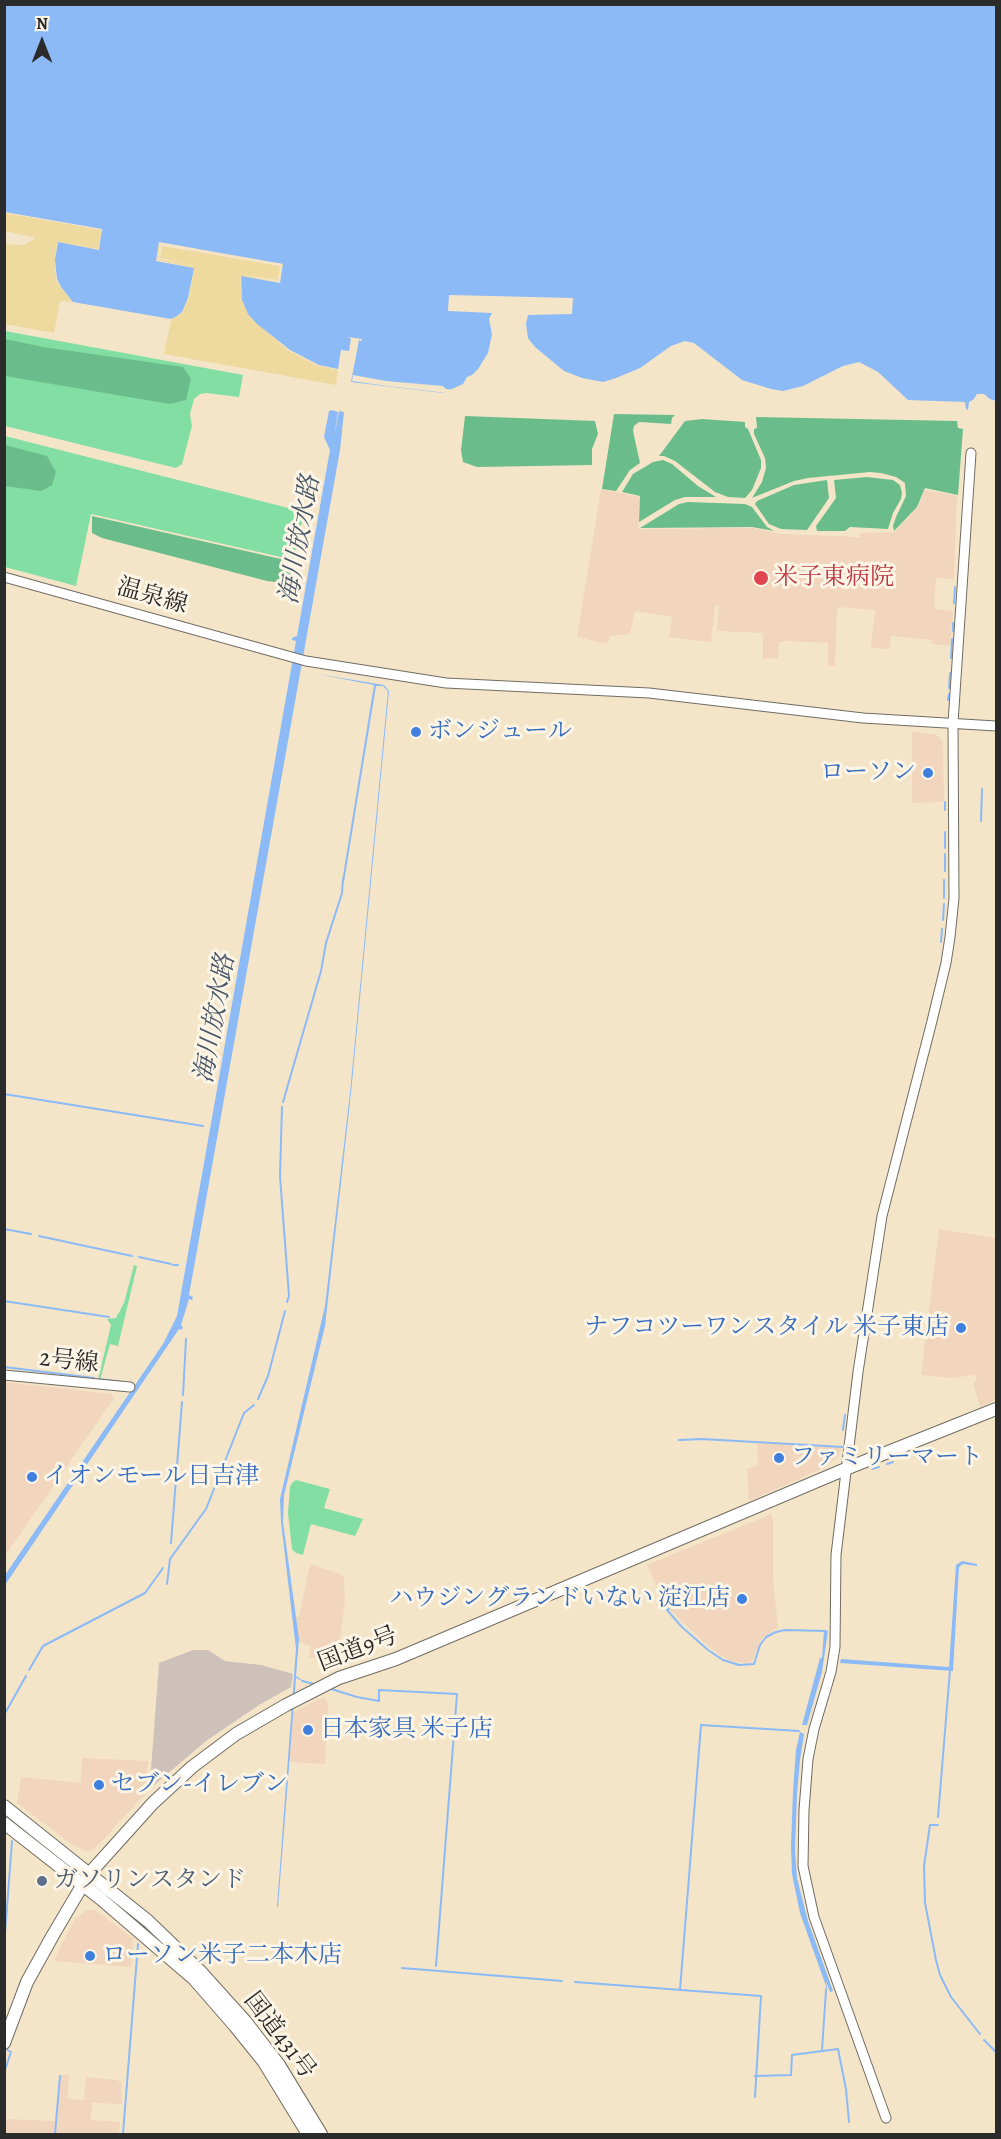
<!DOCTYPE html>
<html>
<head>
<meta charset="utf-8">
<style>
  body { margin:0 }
  #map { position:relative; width:1001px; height:2139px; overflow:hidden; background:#f4e5c9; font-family:Alegreya,serif }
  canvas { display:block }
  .frame { position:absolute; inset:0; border:6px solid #2b2b2b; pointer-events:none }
  .north { position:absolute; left:12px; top:12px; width:60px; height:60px; -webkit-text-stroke:4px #fcf5e5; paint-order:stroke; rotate:0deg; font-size:16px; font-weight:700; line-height:24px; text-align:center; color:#2b2b2b }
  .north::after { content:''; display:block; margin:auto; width:21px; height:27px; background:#2b2b2b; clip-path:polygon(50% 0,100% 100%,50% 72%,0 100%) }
</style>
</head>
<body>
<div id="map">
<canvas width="1001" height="2139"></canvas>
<div class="frame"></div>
<div class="north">N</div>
</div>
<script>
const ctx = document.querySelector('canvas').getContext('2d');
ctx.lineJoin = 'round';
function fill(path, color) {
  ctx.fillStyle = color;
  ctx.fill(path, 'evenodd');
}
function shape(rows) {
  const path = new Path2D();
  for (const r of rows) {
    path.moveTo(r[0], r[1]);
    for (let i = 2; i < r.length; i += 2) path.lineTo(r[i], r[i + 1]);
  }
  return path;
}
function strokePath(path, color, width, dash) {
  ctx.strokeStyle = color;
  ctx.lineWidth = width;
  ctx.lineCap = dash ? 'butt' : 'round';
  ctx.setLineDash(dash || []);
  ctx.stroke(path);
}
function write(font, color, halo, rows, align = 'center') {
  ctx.font = font + ' Alegreya,"Noto Serif JP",serif';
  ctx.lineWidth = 6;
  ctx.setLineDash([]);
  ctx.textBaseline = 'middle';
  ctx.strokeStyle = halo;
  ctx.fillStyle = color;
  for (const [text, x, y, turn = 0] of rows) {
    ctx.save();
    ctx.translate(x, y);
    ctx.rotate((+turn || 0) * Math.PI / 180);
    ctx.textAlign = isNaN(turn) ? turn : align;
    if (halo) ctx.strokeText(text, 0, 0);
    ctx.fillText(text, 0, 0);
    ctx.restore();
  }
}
const built = shape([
  [601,489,640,497,638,529,752,528,780,534,860,537,860,533,894,532,918,507,925,490,957,496,954,579,936,578,934,609,953,611,950,646,932,644,932,640,891,636,890,649,871,648,875,610,837,607,835,667,828,666,828,643,786,641,779,642,778,658,763,659,763,633,717,631,719,606,715,606,711,642,669,637,672,617,635,611,630,634,610,636,607,644,577,637],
  [912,732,935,734,943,741,944,802,912,803],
  [939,1229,996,1238,996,1400,980,1407,973,1382,976,1381,976,1375,950,1378,921,1375],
  [5,1382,112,1394,114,1398,5,1556],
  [757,1443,841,1448,839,1455,826,1467,749,1501,747,1469,758,1465],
  [771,1514,773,1520,773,1578,778,1628,762,1638,752,1662,746,1663,730,1661,710,1648,670,1610,673,1606,662,1598,647,1565],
  [310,1564,340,1574,344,1578,345,1601,336,1664,309,1657,311,1646,299,1642,296,1617,299,1617],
  [324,1697,328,1704,325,1764,289,1762,293,1712],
  [82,1758,148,1761,145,1794,100,1843,92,1850,85,1851,70,1843,17,1803,21,1777,81,1783],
  [87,1910,95,1910,133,1938,131,1967,54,1961,74,1920],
  [60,2075,69,2075,68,2099,84,2100,86,2077,116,2080,121,2082,122,2104,92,2103,91,2120,120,2122,119,2134,5,2134,5,2119,55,2121]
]);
const industrial = shape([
  [193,1650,208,1650,225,1661,261,1665,293,1674,291,1687,259,1705,206,1741,152,1787,150,1783,159,1663]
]);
const green = shape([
  [5,331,243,375,239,397,206,393,200,394,194,399,190,414,192,426,182,464,176,468,5,426],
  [5,436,304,512,294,560,91,514,76,586,5,567],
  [134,1265,137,1266,118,1346,110,1344,100,1380,98,1380,111,1325,107,1319,116,1318,124,1303],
  [296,1480,330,1489,324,1508,363,1519,355,1536,311,1524,303,1555,296,1553,292,1549,288,1513,290,1487,292,1483]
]);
const forest = shape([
  [5,339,43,347,183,367,191,379,186,400,170,404,5,376],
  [614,414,675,415,672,418,671,424,639,422,634,426,633,431,640,463,630,470,616,491,602,489],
  [465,416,595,421,598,434,592,449,592,465,477,467,463,462,461,450],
  [756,417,957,421,958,428,963,429,958,495,925,488,917,507,894,531,893,526,896,517,906,496,905,483,896,477,881,473,870,472,808,478,794,481,752,498,762,482,766,468,765,458,754,434,754,429,757,428],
  [702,419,745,422,745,427,748,429,761,460,761,468,752,490,745,498,728,497,715,492,675,461,664,456,659,456,685,421],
  [5,445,47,456,56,472,52,485,41,491,5,486],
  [663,460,672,464,698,486,716,497,685,497,675,500,639,522,640,496,622,492,633,474,653,462],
  [867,477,893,480,900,485,902,493,901,499,893,513,888,529,850,527,845,531,817,531,816,526,836,498,834,480],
  [827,480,829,498,807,530,781,529,769,524,755,504,757,501,794,485],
  [688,502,745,504,752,507,767,527,774,531,752,527,640,528,679,504],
  [92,516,294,562,290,579,284,583,267,581,102,538,92,533]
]);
const sand = shape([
  [5,213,101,230,99,249,57,242,55,260,56,279,60,287,73,302,60,301,54,333,5,324,4,244,24,245,36,238,5,231],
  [159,243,283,264,279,282,240,276,241,292,244,305,252,319,289,351,319,366,338,370,336,385,164,354,171,320,182,313,189,298,194,268,157,260]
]);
const water = shape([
  [4,5,996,5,996,401,990,399,984,394,977,394,973,400,969,402,968,410,966,409,965,402,908,400,878,372,859,362,843,366,803,386,783,391,771,389,742,380,694,343,685,341,671,346,640,368,616,378,603,382,582,378,564,371,535,347,528,338,526,324,528,315,572,314,573,298,449,295,448,311,492,313,489,319,492,334,488,353,478,369,472,375,467,377,463,384,443,393,351,382,359,340,362,341,362,339,348,337,351,339,349,351,341,350,338,369,319,365,290,350,257,324,248,314,242,300,241,276,280,283,283,264,159,242,156,261,194,268,188,298,182,312,177,316,171,319,73,302,61,287,57,279,55,260,58,242,99,250,102,229,5,212],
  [332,410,338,412,334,438,339,411,344,412,340,450,189,1295,193,1297,192,1300,189,1299,181,1325,183,1328,181,1330,179,1329,5,1585,5,1575,163,1344,177,1316,296,641,292,640,292,638,297,636,330,450,324,437,329,411],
  [317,674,384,685,389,691,351,1093,325,1326,284,1495,283,1522,299,1639,296,1676,305,1682,296,1678,278,1907,277,1907,296,1649,281,1522,280,1499,325,1306,350,1093,388,691,383,686,376,686,344,882,342,882,374,685],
  [962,1561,977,1564,977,1566,963,1564,959,1567,953,1671,840,1663,841,1659,949,1667,956,1565],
  [824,1631,828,1631,822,1672,807,1725,802,1725,820,1658,822,1658],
  [800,1732,804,1734,800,1760,797,1794,795,1850,797,1878,808,1921,833,1991,830,1992,826,1981,827,1988,825,1991,826,1986,800,1913,792,1874,791,1846,793,1791,796,1750]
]);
const pier = shape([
  [160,243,282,264,279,282,238,274,278,280,280,266,162,246,160,258,196,266,158,259],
  [449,296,572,299,571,314,526,313,570,311,570,301,451,298,451,309,494,312,449,310],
  [353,375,386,381,443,386,446,389,456,390,446,393,387,386,352,381]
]);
const stream = shape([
  [954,603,955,587],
  [953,631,953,623],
  [951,658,952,639],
  [949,688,950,673],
  [948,700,949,694],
  [945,802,945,810],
  [981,821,982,789],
  [945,848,945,832],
  [945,871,945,854],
  [944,898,944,880],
  [943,920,944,904],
  [941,942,942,929],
  [4,1094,203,1126],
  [283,1102,321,971,326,943,342,893,343,879],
  [282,1107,280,1176,289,1296,287,1302],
  [4,1229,31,1234],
  [39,1236,132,1256],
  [139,1257,171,1264],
  [173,1265,178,1265],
  [4,1301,109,1317],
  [4,1367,94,1378],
  [98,1379,124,1382],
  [183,1395,186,1339],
  [258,1399,268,1376,285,1311],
  [843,1430,845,1415],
  [679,1440,702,1439,843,1447],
  [887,1464,893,1462],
  [872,1469,879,1467],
  [171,1543,182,1402],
  [167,1584,170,1559,206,1509,244,1413,254,1405],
  [669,1609,667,1610,682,1627,708,1650,723,1660,739,1665,754,1664,760,1645,766,1637,776,1632,785,1630,826,1631],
  [29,1670,43,1646,145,1593,163,1568],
  [302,1681,314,1684],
  [328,1688,357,1697,379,1701,379,1690,457,1694,436,1966],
  [4,1715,26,1676],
  [938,1817,950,1670],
  [938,1825,930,1825,924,1866,925,1903,936,1960,940,1975,951,1997,980,2034],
  [4,1947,12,1841],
  [402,1968,562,1981],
  [575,1982,761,1996,755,2097],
  [680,1990,701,1725,799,1731],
  [984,2040,996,2052],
  [4,2048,11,2052,4,2073],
  [822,2050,826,1990],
  [755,2076,791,2075,792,2055,838,2049,846,2089,849,2122],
  [55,2134,60,2076],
  [123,2134,138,1944]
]);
const secondary = shape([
  [4,577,306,661,446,683,649,693,863,718,996,726],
  [4,1375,130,1387],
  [886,2118,814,1917,803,1866,804,1810,808,1759,814,1729,831,1672,835,1647,836,1555,858,1372,882,1216,932,1021,946,963,950,937,954,898,953,723,971,453]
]);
const highway = shape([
  [4,1806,148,1921,200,1971,245,2021,279,2065,321,2134],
  [4,1823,101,1899,194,1979,235,2026,264,2062,308,2134],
  [4,2043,27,1982,53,1935,89,1874,153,1803,192,1767,236,1734,286,1705,339,1678,396,1659,848,1468,996,1409]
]);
const markers = [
  [761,578,8,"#e0444e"],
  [416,732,6,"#3f7fe0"],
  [928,773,6,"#3f7fe0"],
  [961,1328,6,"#3f7fe0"],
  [779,1458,6,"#3f7fe0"],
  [32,1477,6,"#3f7fe0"],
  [742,1599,6,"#3f7fe0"],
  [308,1730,6,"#3f7fe0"],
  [99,1785,6,"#3f7fe0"],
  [42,1881,6,"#5c6f8a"],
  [90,1956,6,"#3f7fe0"]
];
const healthNames = [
  ["米子東病院",774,578]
];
const streetNames = [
  ["温泉線",152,597,16],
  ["2号線",69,1362,6],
  ["国道9号",358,1650,-21],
  ["国道431号",279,2036,53]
];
const shopNames = [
  ["ボンジュール",428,732],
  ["ローソン",916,773,"right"],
  ["ナフコツーワンスタイル 米子東店",949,1328,"right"],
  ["ファミリーマート",791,1458],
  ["イオンモール日吉津",44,1477],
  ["ハウジングランドいない 淀江店",730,1599,"right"],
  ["日本家具 米子店",320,1730],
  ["セブン-イレブン",111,1785],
  ["ローソン米子二本木店",102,1956]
];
const serviceNames = [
  ["ガソリンスタンド",54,1881]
];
const waterNames = [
  ["海川放水路",301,540,-80],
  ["海川放水路",216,1019,-80]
];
fill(built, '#f1d5bd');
fill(industrial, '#cec1ba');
fill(green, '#83dea4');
fill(forest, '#6abd8a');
fill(sand, '#eeda9e');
fill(water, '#8bbaf6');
fill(pier, '#f4e5c9');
strokePath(stream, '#8bbaf6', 2);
strokePath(secondary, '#716c62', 11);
strokePath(highway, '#716c62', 14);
strokePath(secondary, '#fff', 9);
strokePath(highway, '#fff', 12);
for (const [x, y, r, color] of markers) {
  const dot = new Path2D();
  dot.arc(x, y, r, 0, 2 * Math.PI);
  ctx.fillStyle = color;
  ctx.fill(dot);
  strokePath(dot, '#fcf5e5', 2);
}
write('24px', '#be3a42', '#fcf5e5', healthNames, 'left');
write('24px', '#2b2b2b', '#fcf5e5', streetNames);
write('24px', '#366cbe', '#fcf5e5', shopNames, 'left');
write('24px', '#4e5e75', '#fcf5e5', serviceNames, 'left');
write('italic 26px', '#485668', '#fcf5e5', waterNames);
</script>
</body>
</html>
